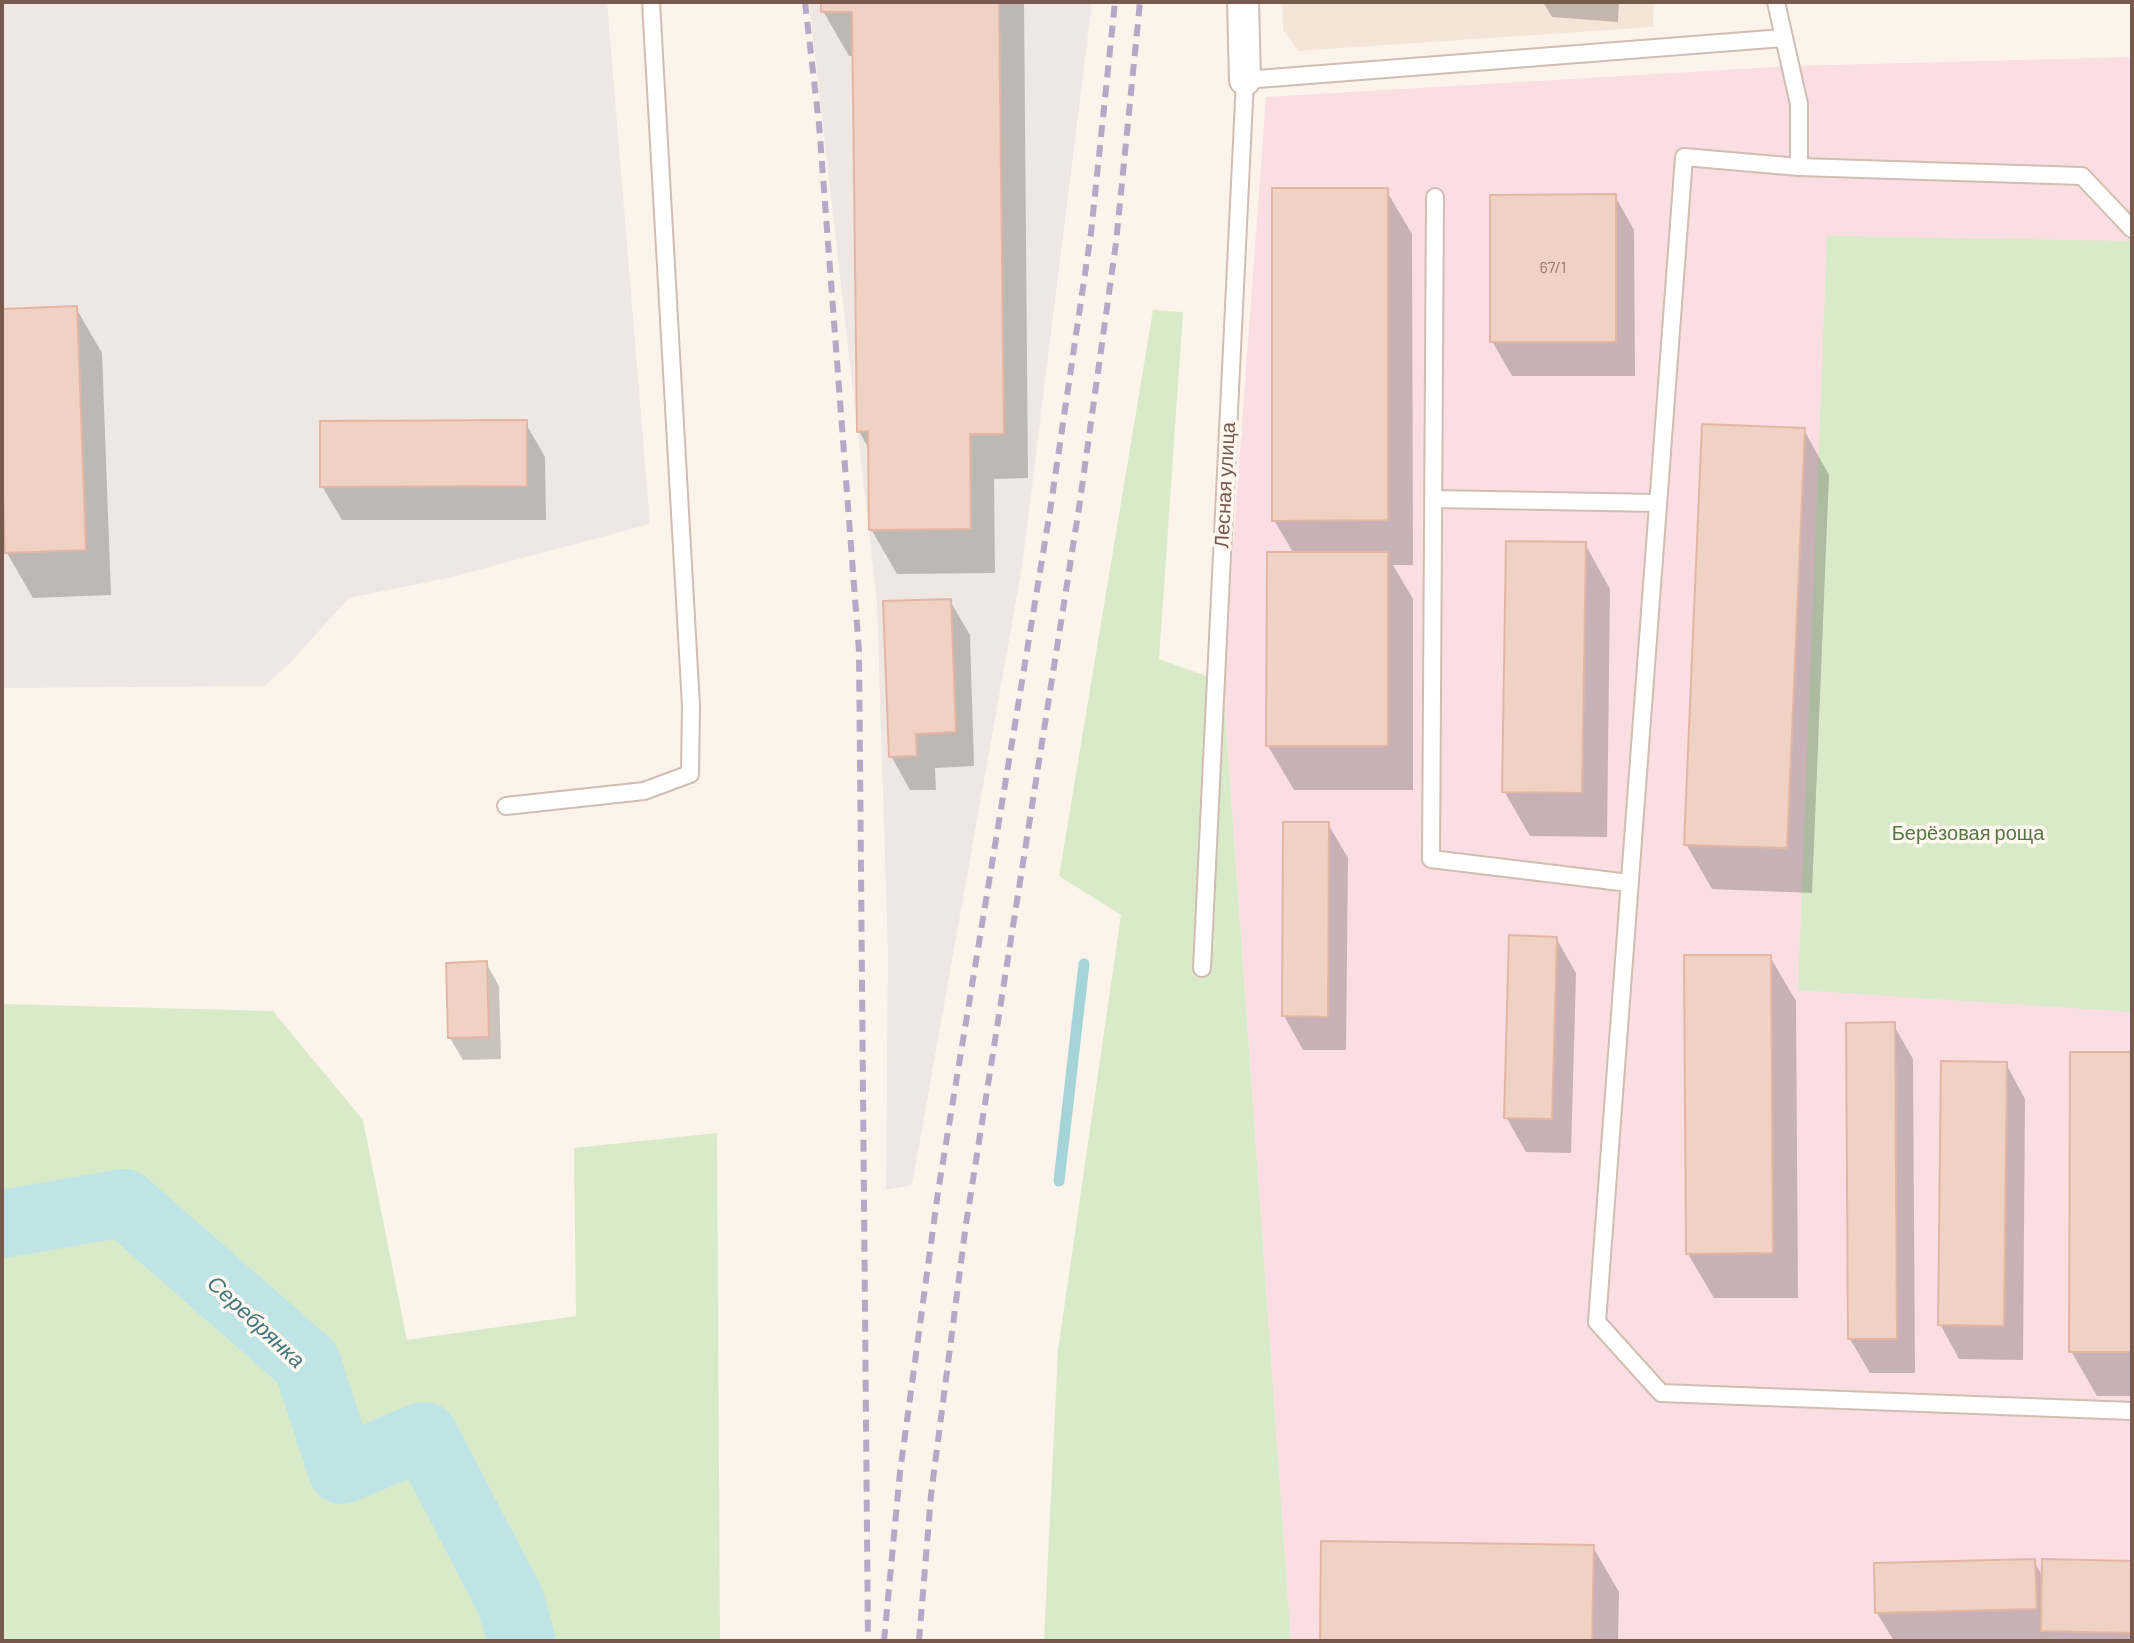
<!DOCTYPE html>
<html>
<head>
<meta charset="utf-8">
<style>
  body { margin:0 }
  #map { position:relative; width:2134px; height:1643px; overflow:hidden; background:#fcf4eb; font-family:Barlow,sans-serif }
  canvas { display:block }
  .frame { position:absolute; inset:0; border:4px solid #77594e; pointer-events:none }
</style>
</head>
<body>
<div id="map">
<canvas width="2134" height="1643"></canvas>
<div class="frame"></div>
</div>
<script>
const ctx = document.querySelector('canvas').getContext('2d');
ctx.lineJoin = 'round';
function fill(path, color) {
  ctx.fillStyle = color;
  ctx.fill(path, 'evenodd');
}
function shape(rows) {
  const path = new Path2D();
  for (const r of rows) {
    path.moveTo(r[0], r[1]);
    for (let i = 2; i < r.length; i += 2) path.lineTo(r[i], r[i + 1]);
  }
  return path;
}
function strokePath(path, color, width, dash) {
  ctx.strokeStyle = color;
  ctx.lineWidth = width;
  ctx.lineCap = dash ? 'butt' : 'round';
  ctx.setLineDash(dash || []);
  ctx.stroke(path);
}
function write(font, color, halo, rows, align = 'center') {
  ctx.font = font + ' Barlow,sans-serif';
  ctx.lineWidth = 7;
  ctx.setLineDash([]);
  ctx.textBaseline = 'middle';
  ctx.strokeStyle = halo;
  ctx.fillStyle = color;
  for (const [text, x, y, turn = 0] of rows) {
    ctx.save();
    ctx.translate(x, y);
    ctx.rotate((+turn || 0) * Math.PI / 180);
    ctx.textAlign = isNaN(turn) ? turn : align;
    if (halo) ctx.strokeText(text, 0, 0);
    ctx.fillText(text, 0, 0);
    ctx.restore();
  }
}
const residential = shape([
  [1282,2,1654,2,1653,27,1298,51,1283,30]
]);
const industrial = shape([
  [2,2,607,2,650,524,452,577,349,598,289,664,264,686,2,688],
  [809,2,1092,2,1022,567,912,1185,886,1190,888,955,877,603]
]);
const medical = shape([
  [2132,57,2132,1641,1291,1641,1223,682,1266,97,1791,66]
]);
const green = shape([
  [1827,236,2132,241,2132,1012,1798,990],
  [1153,310,1183,312,1159,659,1223,682,1291,1641,1044,1641,1058,1350,1121,915,1059,876],
  [2,1004,273,1011,363,1120,407,1340,576,1316,574,1148,717,1133,720,1641,2,1641]
]);
const shadow = shape([
  [823,2,1024,2,1028,478,994,479,995,573,897,574,871,529,870,451,859,431,855,56,849,56,823,11],
  [1543,2,1619,2,1618,22,1552,17],
  [1386,190,1412,234,1413,565,1393,565,1413,599,1413,790,1294,790,1268,746,1294,554,1274,520],
  [1615,196,1634,230,1635,376,1512,376,1492,341],
  [76,308,102,353,111,595,33,598,7,553,2,410,2,311],
  [525,422,545,457,546,520,342,520,322,486],
  [1804,430,1829,475,1812,893,1712,889,1686,844],
  [1585,544,1610,589,1607,837,1530,836,1504,791],
  [950,601,970,635,974,766,935,768,936,790,910,790,891,756],
  [1328,824,1348,858,1346,1050,1303,1050,1284,1016],
  [1556,938,1576,973,1571,1153,1526,1152,1506,1117],
  [1770,957,1796,1001,1798,1298,1714,1298,1688,1254],
  [486,963,499,986,501,1059,463,1060,450,1038],
  [1893,1024,1913,1059,1915,1373,1870,1373,1850,1339],
  [2132,1054,2132,1396,2097,1396,2071,1351],
  [2006,1064,2025,1099,2023,1360,1959,1359,1940,1324],
  [1593,1547,1619,1592,1618,1641,1322,1641],
  [2034,1561,2044,1579,2132,1563,2132,1641,1894,1641,1877,1613]
]);
const stream = shape([
  [1059,1181,1084,964]
]);
const river = shape([
  [2,1224,124,1203,307,1363,342,1470,424,1436,510,1600,522,1641]
]);
const building = shape([
  [821,2,999,2,1004,434,970,434,971,529,869,530,868,431,857,432,852,12,821,12,821,2],
  [1272,188,1388,188,1388,520,1272,521,1272,188],
  [1616,194,1616,342,1490,342,1490,195,1616,194],
  [77,306,86,550,5,553,2,466,2,309,77,306],
  [527,420,527,486,320,487,320,421,527,420],
  [1702,424,1805,428,1787,848,1684,845,1702,424],
  [1506,541,1586,542,1582,793,1502,792,1506,541],
  [1267,552,1388,552,1388,746,1266,746,1267,552],
  [951,599,956,732,916,734,917,756,889,757,883,601,951,599],
  [1283,822,1329,822,1328,1017,1282,1016,1283,822],
  [1509,935,1557,937,1552,1119,1504,1118,1509,935],
  [1684,955,1771,955,1773,1253,1686,1254,1684,955],
  [487,961,489,1037,448,1038,446,963,487,961],
  [1895,1022,1897,1339,1848,1339,1846,1023,1895,1022],
  [2070,1052,2132,1052,2132,1352,2069,1352,2070,1052],
  [1941,1061,2007,1062,2004,1326,1938,1325,1941,1061],
  [1321,1541,1594,1545,1592,1641,1320,1641,1321,1541],
  [2035,1559,2037,1609,1875,1613,1874,1563,2035,1559],
  [2042,1559,2132,1561,2132,1633,2041,1631,2042,1559]
]);
const service = shape([
  [1776,2,1799,104,1799,167,2082,176,2132,229],
  [1799,167,1684,157,1597,1322,1661,1393,2132,1411],
  [1435,197,1431,859,1629,883],
  [1433,499,1658,503],
  [506,806,644,791,690,774,691,706,651,2],
  [1202,968,1245,80,1783,38]
]);
const minor = shape([
  [1243,2,1245,80]
]);
const rail = shape([
  [805,2,819,124,859,651,868,1641],
  [884,1641,900,1472,938,1192,1050,511,1091,233,1115,2],
  [919,1641,931,1495,966,1224,1079,508,1116,243,1140,2]
]);
const numberNames = [
  ["67/1",1553,268]
];
const streetNames = [
  ["Лесная улица",1225,485,-87]
];
const parkNames = [
  ["Берёзовая роща",1968,833]
];
const waterNames = [
  ["Серебрянка",256,1322,43]
];
fill(residential, '#f4e5d9');
fill(industrial, '#eee7e3');
fill(medical, '#fadee4');
fill(green, '#d9eac9');
fill(shadow, '#0003');
strokePath(stream, '#a5d4d8', 11);
strokePath(river, '#bfe4e6', 68);
fill(building, '#f1d1c3');
strokePath(building, '#e3b6a4', 2);
strokePath(service, '#d1bdb2', 20);
strokePath(minor, '#d1bdb2', 34);
strokePath(service, '#fff', 16);
strokePath(minor, '#fff', 30);
strokePath(rail, '#b6a8c7', 6, [12, 8]);
write('16px', '#96776b', null, numberNames);
write('20px', '#77594e', '#fff8f1', streetNames);
write('20px', '#577742', '#fff8f1', parkNames);
write('italic 22px', '#41777c', '#fff8f1', waterNames);
</script>
</body>
</html>
